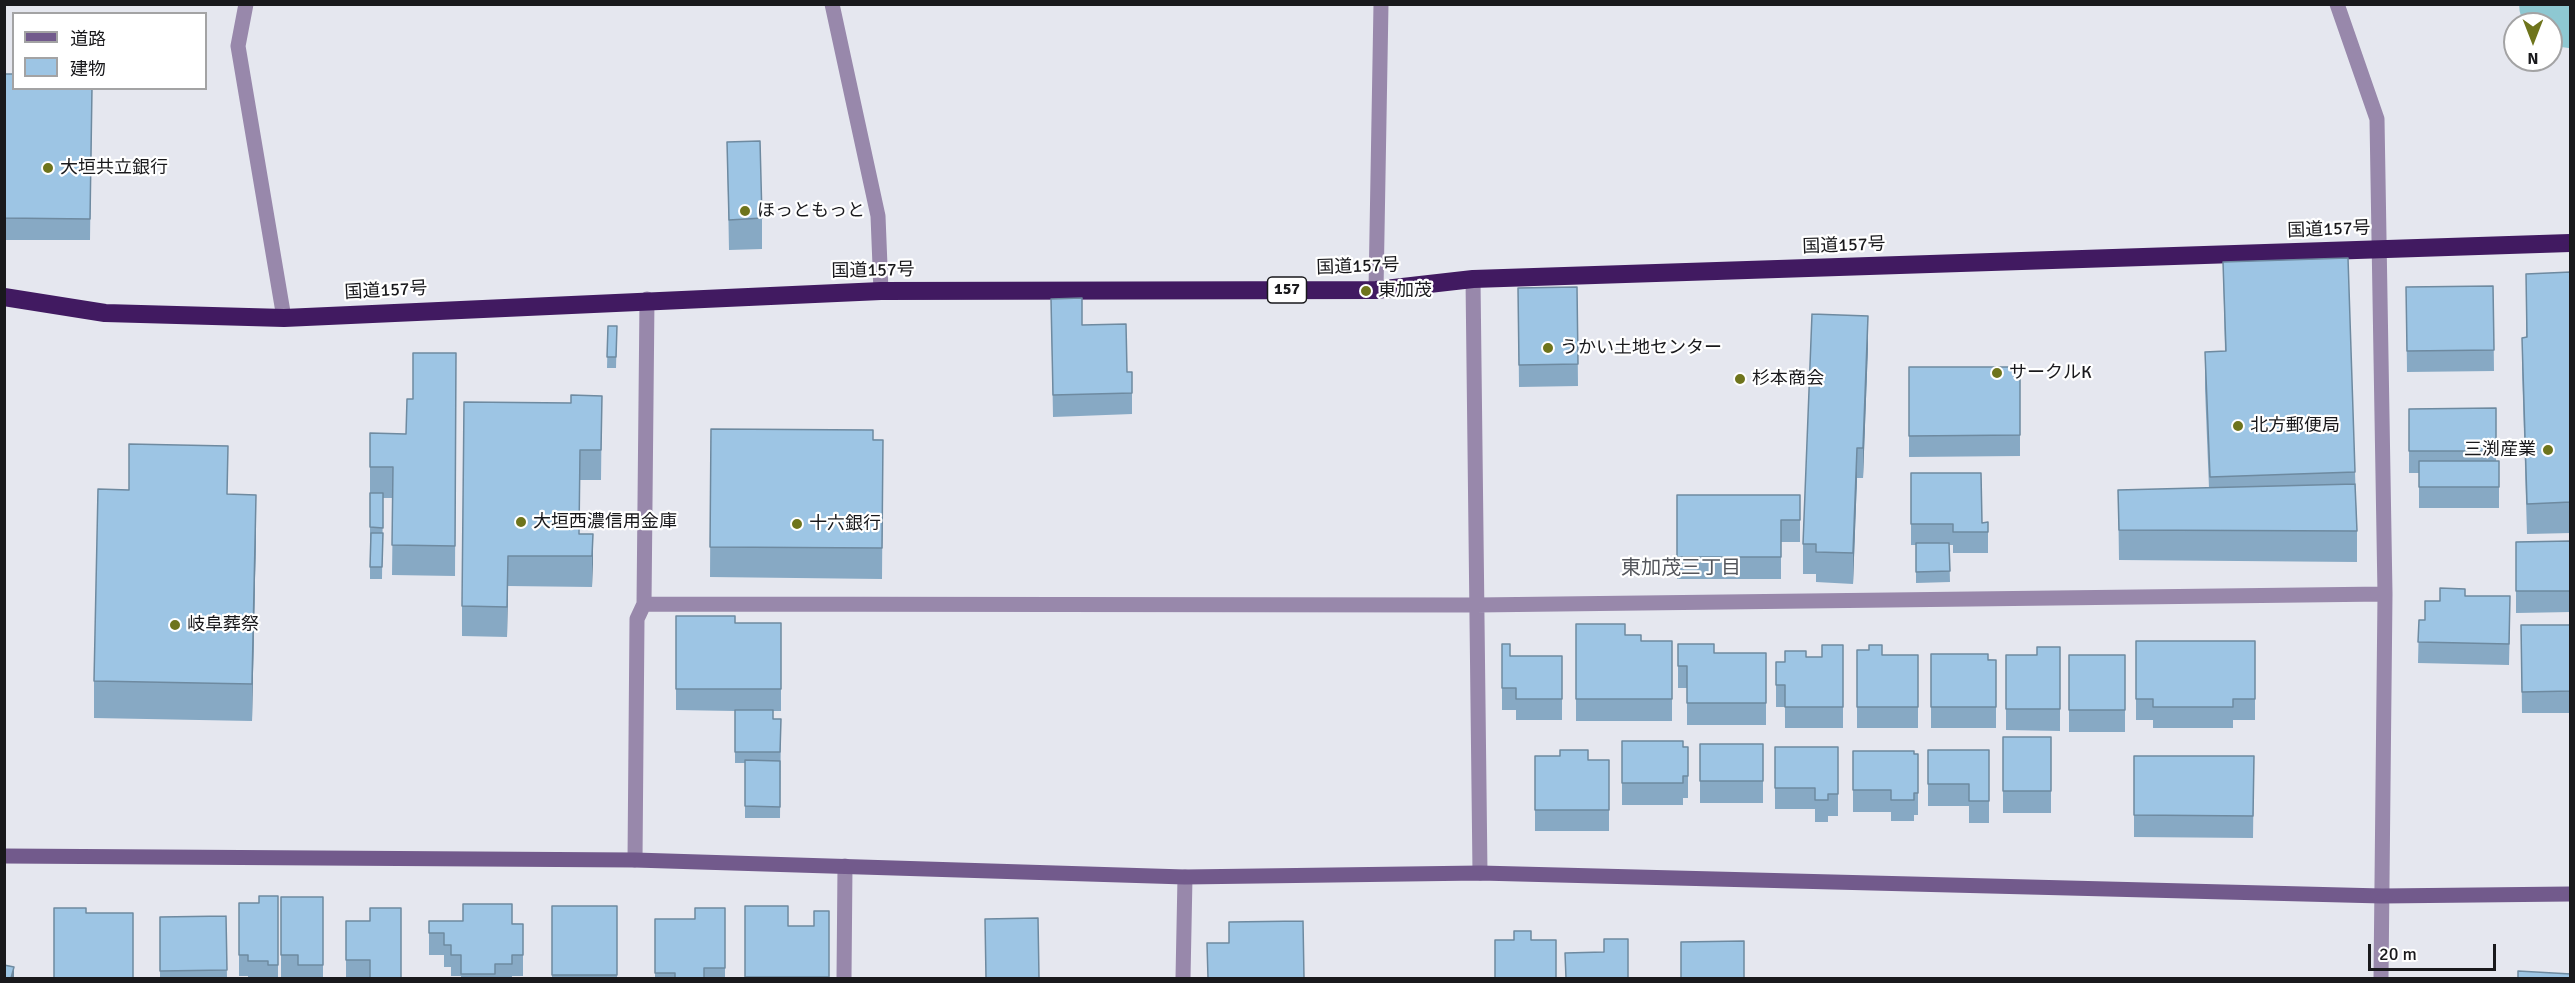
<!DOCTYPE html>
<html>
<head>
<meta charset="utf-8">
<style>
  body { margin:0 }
  #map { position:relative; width:2575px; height:983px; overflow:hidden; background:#e5e7ef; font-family:Signika,"Noto Sans JP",sans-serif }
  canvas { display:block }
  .frame { position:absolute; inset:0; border:6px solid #19191c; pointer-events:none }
  .legend { position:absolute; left:12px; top:12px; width:195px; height:78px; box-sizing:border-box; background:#fff; border:2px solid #a3a3a4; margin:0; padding:8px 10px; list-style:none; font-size:18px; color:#19191c }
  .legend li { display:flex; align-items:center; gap:12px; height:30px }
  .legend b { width:30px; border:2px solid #a3a3a4 }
  .north { position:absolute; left:2503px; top:12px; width:60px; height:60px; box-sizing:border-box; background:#fff; border:2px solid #a3a3a4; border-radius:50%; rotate:180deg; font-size:16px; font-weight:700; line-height:24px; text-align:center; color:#19191c }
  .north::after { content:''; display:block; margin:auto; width:21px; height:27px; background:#6e741c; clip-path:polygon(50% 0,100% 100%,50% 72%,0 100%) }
  .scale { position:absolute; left:2368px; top:944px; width:128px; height:27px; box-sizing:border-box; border:3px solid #19191c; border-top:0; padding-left:8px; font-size:18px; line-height:21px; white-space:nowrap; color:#19191c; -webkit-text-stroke:4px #fff; paint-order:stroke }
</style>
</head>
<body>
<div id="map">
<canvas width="2575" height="983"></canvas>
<div class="frame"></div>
<ul class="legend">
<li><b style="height:8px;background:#725a8c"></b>道路</li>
<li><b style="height:16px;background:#9dc5e4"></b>建物</li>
</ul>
<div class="north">N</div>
<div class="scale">20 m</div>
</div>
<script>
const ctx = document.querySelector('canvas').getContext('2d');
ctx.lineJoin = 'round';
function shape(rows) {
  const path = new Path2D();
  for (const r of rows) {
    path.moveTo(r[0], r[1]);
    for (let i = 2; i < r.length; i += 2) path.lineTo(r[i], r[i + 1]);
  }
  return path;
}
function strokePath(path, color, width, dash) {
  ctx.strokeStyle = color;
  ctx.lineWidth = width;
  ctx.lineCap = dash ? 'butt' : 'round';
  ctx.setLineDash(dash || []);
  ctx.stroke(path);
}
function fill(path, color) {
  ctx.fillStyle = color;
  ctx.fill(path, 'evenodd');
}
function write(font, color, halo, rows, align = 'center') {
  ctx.font = font + ' Signika,"Noto Sans JP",sans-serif';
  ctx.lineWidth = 4.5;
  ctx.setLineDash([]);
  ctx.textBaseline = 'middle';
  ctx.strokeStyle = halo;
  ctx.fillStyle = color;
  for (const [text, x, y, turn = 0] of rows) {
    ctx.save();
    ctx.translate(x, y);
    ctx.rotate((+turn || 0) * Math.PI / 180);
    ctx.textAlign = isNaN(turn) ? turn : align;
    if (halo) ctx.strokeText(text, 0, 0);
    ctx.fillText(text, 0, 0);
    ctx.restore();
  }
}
const river = shape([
  [2557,4,2570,10]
]);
const street = shape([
  [246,4,238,46,284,318],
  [832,4,878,216,881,291],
  [2337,4,2377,119,2385,594,2381,978],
  [1473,279,1480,873],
  [1376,290,1381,4],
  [647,299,644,604,1476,605,2385,594],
  [635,860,637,619,644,604],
  [844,978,845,866],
  [1183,978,1185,877]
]);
const secondary = shape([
  [4,856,635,860,1185,877,1480,873,2382,896,2570,894]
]);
const highway = shape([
  [4,297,105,313,284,318,881,291,1376,290,1473,279,2570,243]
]);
const wall = shape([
  [4,74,92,88,90,240,4,240],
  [727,142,762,218,762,249,729,250],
  [2223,262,2355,472,2357,531,2357,562,2119,560,2118,490,2209,488,2205,389,2205,352,2225,351],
  [2571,272,2571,533,2527,534,2522,368,2522,338,2526,337,2526,274],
  [2493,286,2494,371,2407,372,2406,287],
  [1577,287,1578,386,1519,387,1518,288],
  [1051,299,1082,325,1127,372,1132,372,1132,414,1053,417],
  [608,326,617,326,616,368,607,368],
  [1868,346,1863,478,1857,478,1853,584,1816,582,1816,574,1803,574,1803,544],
  [456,353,455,576,392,575,393,498,383,498,382,579,370,579,370,467,406,434,413,399],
  [1909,367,2020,367,2020,456,1909,457],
  [602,396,601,480,580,480,579,534,593,534,592,587,508,586,507,637,462,636,462,606,571,403],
  [2496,408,2496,461,2499,461,2499,508,2419,508,2419,473,2409,473,2409,409],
  [711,429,883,440,882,579,710,577],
  [1911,473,1982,523,1988,522,1988,553,1953,553,1953,545,1949,545,1950,582,1916,583,1916,545,1911,545],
  [228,494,256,532,252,721,94,718,94,681],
  [1677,495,1800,495,1800,542,1781,542,1781,579,1677,579],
  [2571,541,2571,612,2516,613,2516,542],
  [2465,596,2510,618,2509,665,2418,663,2419,620,2425,620,2440,601],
  [676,616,735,623,781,623,781,711,773,711,773,719,781,719,780,818,745,818,745,763,735,763,735,711,676,710],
  [1576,624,1625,635,1641,641,1672,641,1672,721,1576,721],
  [2521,625,2571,625,2571,713,2522,713],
  [2136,641,2255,641,2255,720,2233,720,2233,728,2153,728,2153,720,2136,720],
  [1502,644,1510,656,1562,656,1562,720,1516,720,1516,710,1502,710],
  [1678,644,1714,653,1766,653,1766,725,1687,725,1687,688,1678,688],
  [1843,645,1843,728,1785,728,1785,707,1776,707,1776,662,1785,662,1806,657,1822,657],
  [2060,647,2060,731,2006,730,2006,655,2037,655],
  [1857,650,1882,655,1918,655,1918,728,1857,728],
  [1931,654,1996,660,1996,728,1931,728],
  [2069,655,2125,655,2125,732,2069,732],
  [2003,737,2051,737,2051,813,2003,813],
  [1622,741,1688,747,1688,798,1683,798,1683,805,1622,805],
  [1700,744,1763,744,1763,803,1700,803],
  [1775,747,1838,747,1838,816,1828,816,1828,822,1815,822,1815,809,1775,809],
  [1928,750,1989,750,1989,823,1969,823,1969,806,1928,806],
  [1853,751,1918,754,1918,815,1914,815,1914,821,1891,821,1891,812,1853,812],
  [1535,756,1588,760,1609,760,1609,831,1535,831],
  [2134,756,2254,756,2253,838,2134,837],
  [278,896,278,978,248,978,248,976,239,976,239,903,259,903],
  [281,897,323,897,323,978,298,978,298,977,281,977],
  [552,906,617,906,617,978,552,978],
  [745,906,788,926,814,926,829,911,829,978,745,978],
  [725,908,725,978,655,978,655,919,695,919],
  [226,916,227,978,160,978,160,917],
  [346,921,370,921,401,978,346,978],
  [429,921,463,921,523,924,523,976,512,976,512,978,461,978,461,976,451,976,451,967,444,967,444,955,429,955]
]);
const shadedWall = shape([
  [1868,316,1868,346,1863,478,1863,448],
  [1857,448,1857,478,1853,584,1853,553],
  [256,495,256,532,252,721,252,684],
  [593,534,593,564,592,587,592,556],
  [508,556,508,586,507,637,507,607],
  [14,967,14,978,11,978]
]);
const building = shape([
  [4,74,14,74,14,88,92,88,90,219,4,218,4,74],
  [760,141,762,218,729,220,727,142,760,141],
  [2348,258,2355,472,2210,477,2205,352,2226,351,2223,262,2348,258],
  [2571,272,2571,502,2527,504,2522,338,2527,337,2526,274,2571,272],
  [2493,286,2494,350,2407,351,2406,287,2493,286],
  [1577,287,1578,364,1519,365,1518,288,1577,287],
  [1082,298,1082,325,1126,324,1127,372,1132,372,1132,393,1053,395,1051,299,1082,298],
  [1812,314,1868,316,1863,448,1857,448,1853,553,1816,552,1816,544,1803,544,1812,314],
  [608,326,617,326,616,357,607,357,608,326],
  [413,353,456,353,455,546,392,545,393,467,370,467,370,433,406,434,407,399,413,399,413,353],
  [1909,367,2020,367,2020,435,1909,436,1909,367],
  [571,395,602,396,601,450,580,450,579,534,593,534,592,556,508,556,507,607,462,606,464,402,571,403,571,395],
  [2496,408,2496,451,2409,451,2409,409,2496,408],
  [711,429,873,430,873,440,883,440,882,548,710,547,711,429],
  [129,444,228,446,227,494,256,495,252,684,94,681,98,489,129,490,129,444],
  [2419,461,2499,461,2499,487,2419,487,2419,461],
  [1911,473,1981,473,1982,523,1988,522,1988,532,1953,532,1953,524,1911,524,1911,473],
  [2355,484,2357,531,2119,530,2118,490,2355,484],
  [370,493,383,493,383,528,370,527,370,493],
  [1677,495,1800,495,1800,520,1781,520,1781,557,1677,557,1677,495],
  [371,533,383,533,382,567,370,567,371,533],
  [2571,541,2571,591,2516,591,2516,542,2571,541],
  [1916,543,1949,543,1950,571,1916,572,1916,543],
  [2440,588,2465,589,2465,596,2510,596,2509,644,2418,642,2419,620,2425,620,2425,601,2440,601,2440,588],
  [676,616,735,616,735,623,781,623,781,689,676,689,676,616],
  [1576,624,1625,624,1625,635,1641,635,1641,641,1672,641,1672,699,1576,699,1576,624],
  [2521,625,2571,625,2571,691,2522,692,2521,625],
  [2136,641,2255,641,2255,699,2233,699,2233,707,2153,707,2153,699,2136,699,2136,641],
  [1502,644,1510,644,1510,656,1562,656,1562,699,1516,699,1516,688,1502,688,1502,644],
  [1678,644,1714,644,1714,653,1766,653,1766,703,1687,703,1687,666,1678,666,1678,644],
  [1822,645,1843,645,1843,707,1785,707,1785,685,1776,685,1776,662,1785,662,1785,651,1806,651,1806,657,1822,657,1822,645],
  [1869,645,1882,645,1882,655,1918,655,1918,707,1857,707,1857,650,1869,650,1869,645],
  [2037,647,2060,647,2060,709,2006,709,2006,655,2037,655,2037,647],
  [1931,654,1988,654,1988,660,1996,660,1996,707,1931,707,1931,654],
  [2069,655,2125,655,2125,710,2069,710,2069,655],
  [735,710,773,710,773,719,781,719,780,752,735,752,735,710],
  [2003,737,2051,737,2051,791,2003,791,2003,737],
  [1622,741,1683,741,1683,747,1688,747,1688,776,1683,776,1683,783,1622,783,1622,741],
  [1700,744,1763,744,1763,781,1700,781,1700,744],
  [1775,747,1838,747,1838,794,1828,794,1828,800,1815,800,1815,788,1775,788,1775,747],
  [1560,750,1588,750,1588,760,1609,760,1609,810,1535,810,1535,756,1560,756,1560,750],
  [1928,750,1989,750,1989,801,1969,801,1969,784,1928,784,1928,750],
  [1853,751,1914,751,1914,754,1918,754,1918,793,1914,793,1914,800,1891,800,1891,790,1853,790,1853,751],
  [2134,756,2254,756,2253,816,2134,815,2134,756],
  [745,760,780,761,780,807,745,806,745,760],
  [259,896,278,896,278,965,268,965,268,961,248,961,248,955,239,955,239,903,259,903,259,896],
  [281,897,323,897,323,965,298,965,298,955,281,955,281,897],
  [463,904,512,904,512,924,523,924,523,955,512,955,512,964,495,964,495,974,461,974,461,955,451,955,451,945,444,945,444,933,429,933,429,921,463,921,463,904],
  [552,906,617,906,617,975,552,975,552,906],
  [745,906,788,906,788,926,814,926,814,911,829,911,829,977,745,977,745,906],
  [54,908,86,908,86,913,133,913,133,978,54,978,54,908],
  [370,908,401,908,401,978,370,978,370,960,346,960,346,921,370,921,370,908],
  [695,908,725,908,725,968,704,968,704,978,675,978,675,973,655,973,655,919,695,919,695,908],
  [226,916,227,970,160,971,160,917,226,916],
  [1038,918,1039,978,986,978,985,919,1038,918],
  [1303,921,1304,978,1208,978,1207,943,1229,943,1229,922,1303,921],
  [1514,931,1531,931,1531,940,1556,940,1556,978,1495,978,1495,940,1514,940,1514,931],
  [1604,939,1628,939,1628,978,1566,978,1565,953,1604,952,1604,939],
  [1744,941,1744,978,1681,978,1681,942,1744,941],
  [4,965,14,967,11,978,4,978,4,965],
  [2518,971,2571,974,2571,978,2518,978,2518,971]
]);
const markers = [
  [48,168,6,"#6e741c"],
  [745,211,6,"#6e741c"],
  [1366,291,6,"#6e741c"],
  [1548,348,6,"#6e741c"],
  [1997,373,6,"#6e741c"],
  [1740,379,6,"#6e741c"],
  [2238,426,6,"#6e741c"],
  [2548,450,6,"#6e741c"],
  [521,522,6,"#6e741c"],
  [797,524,6,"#6e741c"],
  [175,625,6,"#6e741c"]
];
const shields = [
  [1287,290,39]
];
const shieldNames = [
  ["157",1287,290]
];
const poiNames = [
  ["大垣共立銀行",60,168],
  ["ほっともっと",757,211],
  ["東加茂",1378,291],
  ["うかい土地センター",1560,348],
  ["サークルK",2009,373],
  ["杉本商会",1752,379],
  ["北方郵便局",2250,426],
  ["三渕産業",2536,450,"right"],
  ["大垣西濃信用金庫",533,522],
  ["十六銀行",809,524],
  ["岐阜葬祭",187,625]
];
const streetNames = [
  ["国道157号",2329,230,-2],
  ["国道157号",1844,246,-2],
  ["国道157号",1358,267,-2],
  ["国道157号",873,271,-1],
  ["国道157号",386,291,-3]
];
const neighbourhoodNames = [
  ["東加茂三丁目",1681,569]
];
strokePath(river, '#8ec8d2', 76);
strokePath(street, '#9888ab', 15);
strokePath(secondary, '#725a8c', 15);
strokePath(highway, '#411a61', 18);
fill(wall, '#87a9c4');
fill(shadedWall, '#6e8aa0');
fill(building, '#9dc5e4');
strokePath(building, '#6e8aa0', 1.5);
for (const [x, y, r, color] of markers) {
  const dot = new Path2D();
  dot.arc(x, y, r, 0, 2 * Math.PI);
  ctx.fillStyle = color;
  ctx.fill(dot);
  strokePath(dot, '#fff', 2);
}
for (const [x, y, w] of shields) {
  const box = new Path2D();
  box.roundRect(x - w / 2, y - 13, w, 26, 4.5);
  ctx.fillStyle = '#fff';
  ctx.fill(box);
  strokePath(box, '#19191c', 1.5);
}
write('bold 16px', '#19191c', null, shieldNames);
write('18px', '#19191c', '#fff', poiNames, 'left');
write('18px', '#19191c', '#fff', streetNames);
write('20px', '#54565c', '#fff', neighbourhoodNames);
</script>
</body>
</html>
